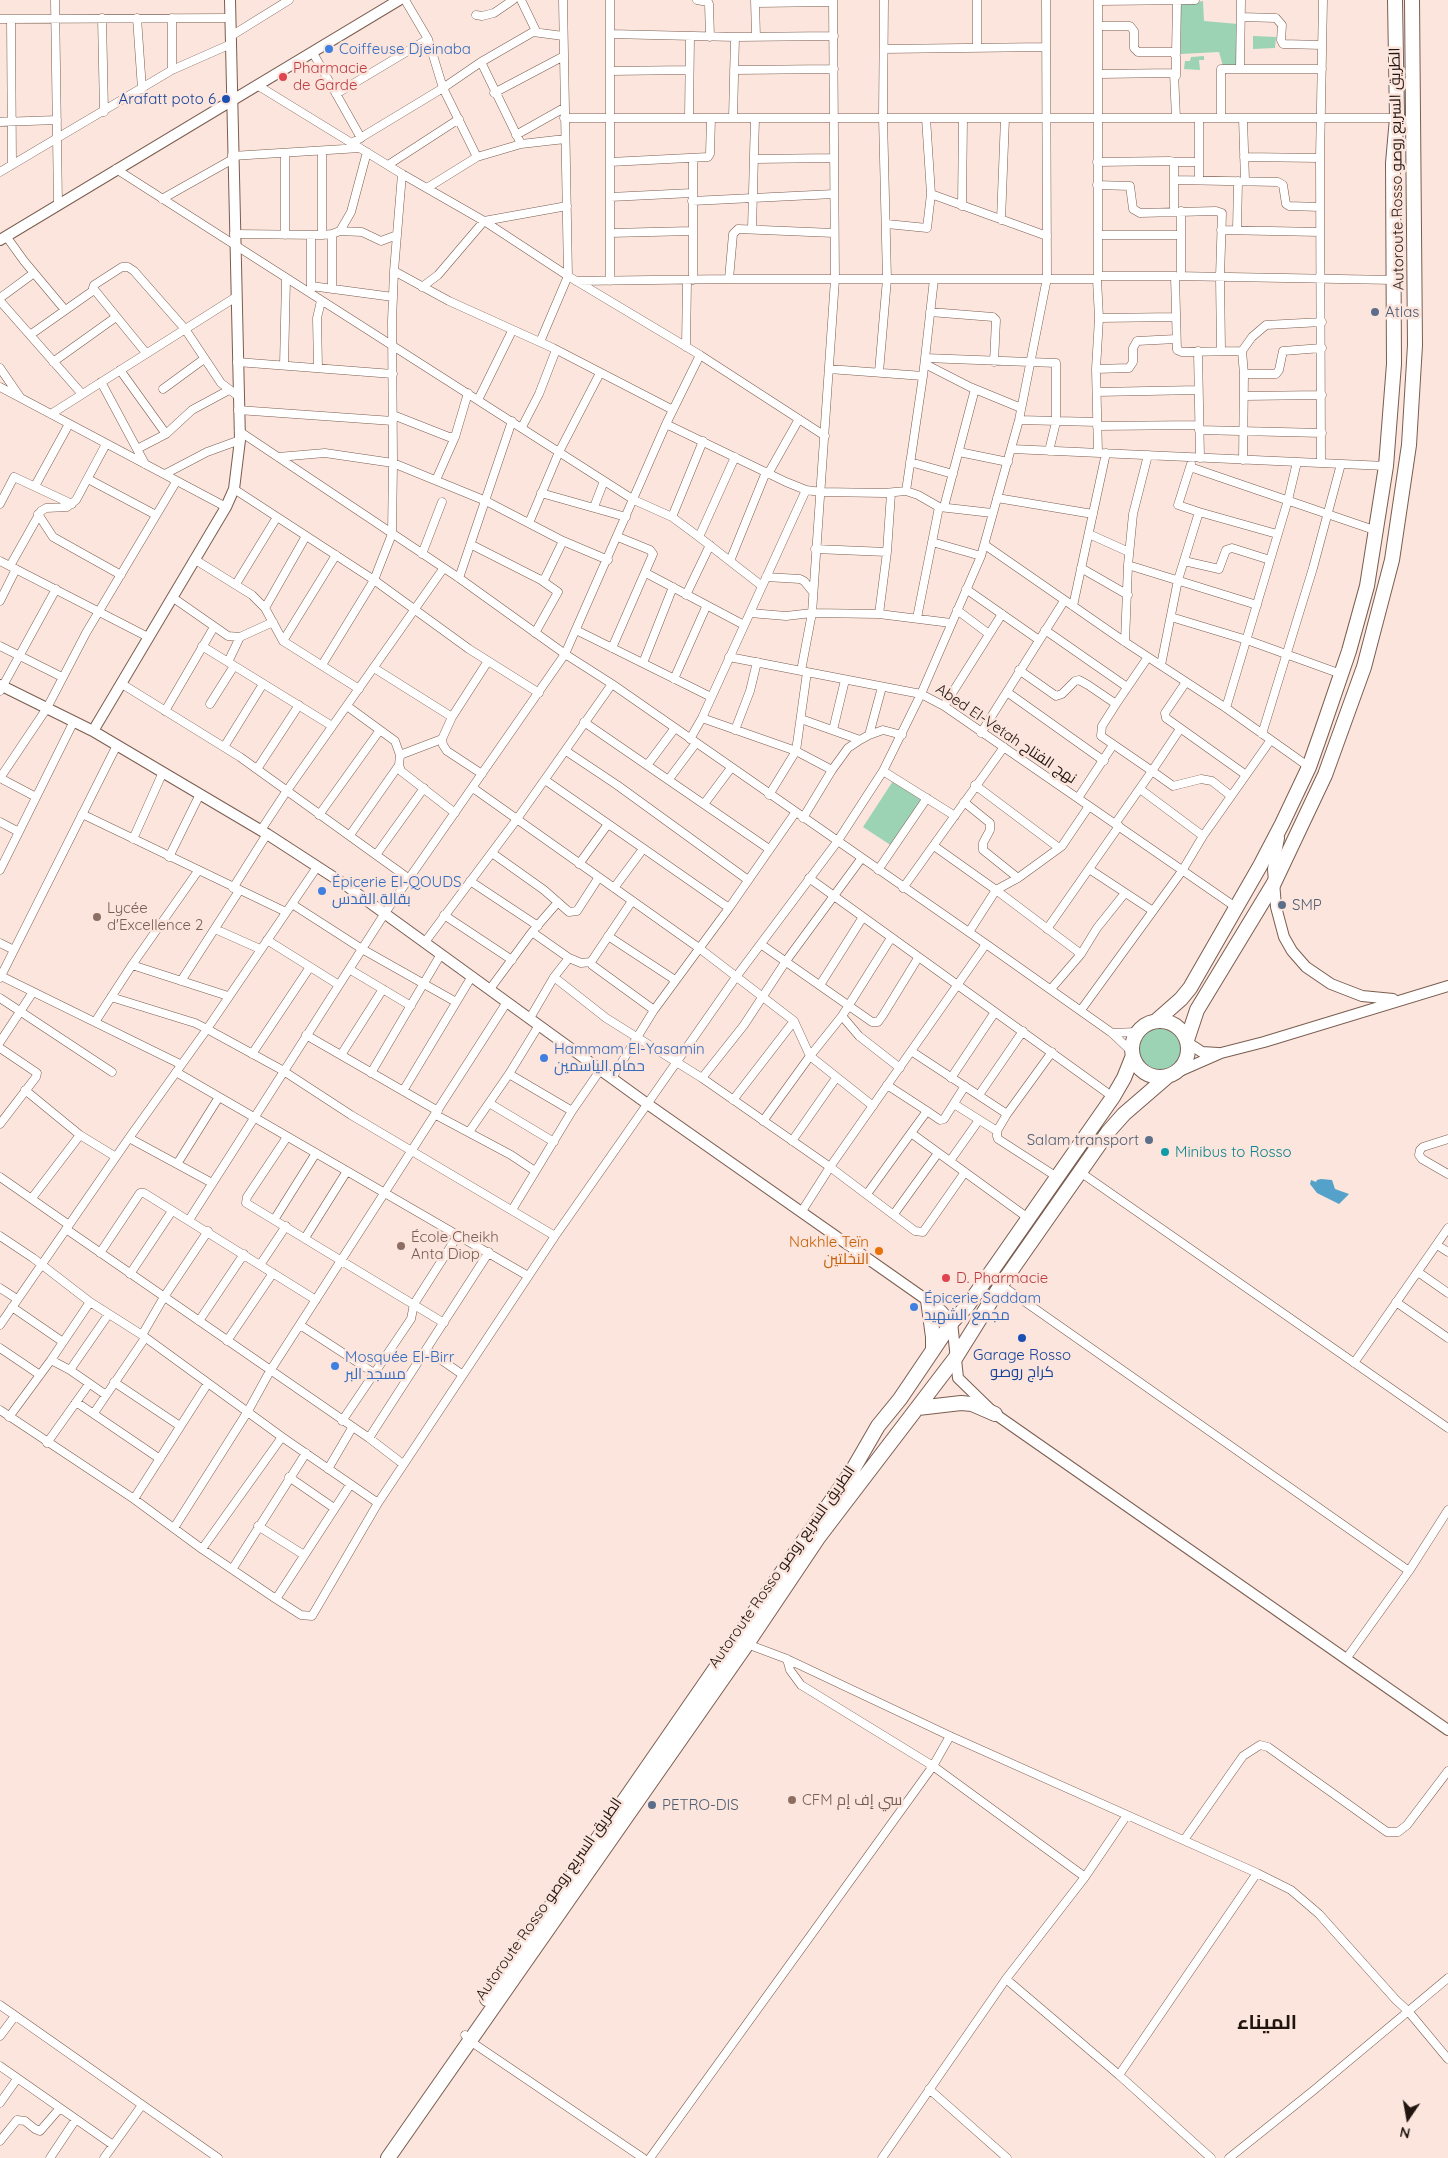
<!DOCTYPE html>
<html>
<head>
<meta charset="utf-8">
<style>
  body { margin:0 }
  #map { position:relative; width:1448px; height:2158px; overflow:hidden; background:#fbe5dc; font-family:Quicksand,sans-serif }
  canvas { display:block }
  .north { position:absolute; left:1383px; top:2093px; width:50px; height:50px; -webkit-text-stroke:4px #fbe5dc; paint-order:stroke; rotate:192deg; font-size:14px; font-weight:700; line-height:20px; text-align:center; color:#211510 }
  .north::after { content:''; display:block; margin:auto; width:18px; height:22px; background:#211510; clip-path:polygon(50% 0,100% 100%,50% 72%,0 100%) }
</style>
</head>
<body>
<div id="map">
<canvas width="1448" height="2158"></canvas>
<div class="north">N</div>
</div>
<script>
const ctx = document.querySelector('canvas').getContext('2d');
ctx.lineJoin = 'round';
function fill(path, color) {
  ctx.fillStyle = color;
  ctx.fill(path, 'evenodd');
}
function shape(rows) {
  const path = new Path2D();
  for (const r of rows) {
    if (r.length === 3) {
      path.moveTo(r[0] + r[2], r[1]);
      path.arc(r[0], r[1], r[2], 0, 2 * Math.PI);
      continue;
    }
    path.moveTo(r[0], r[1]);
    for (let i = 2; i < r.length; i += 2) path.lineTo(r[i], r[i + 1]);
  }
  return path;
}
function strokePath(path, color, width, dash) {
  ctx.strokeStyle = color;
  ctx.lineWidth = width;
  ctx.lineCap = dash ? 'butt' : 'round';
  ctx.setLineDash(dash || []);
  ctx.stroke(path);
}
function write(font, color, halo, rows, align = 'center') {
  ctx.font = font + ' Quicksand,Cairo,sans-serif';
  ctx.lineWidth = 5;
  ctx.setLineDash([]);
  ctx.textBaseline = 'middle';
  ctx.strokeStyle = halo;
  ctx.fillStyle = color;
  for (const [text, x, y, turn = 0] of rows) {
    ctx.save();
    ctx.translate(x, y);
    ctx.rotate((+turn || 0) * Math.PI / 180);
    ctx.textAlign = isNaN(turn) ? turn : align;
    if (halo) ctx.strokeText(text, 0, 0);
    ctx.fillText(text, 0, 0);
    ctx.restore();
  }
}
const green = shape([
  [1203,1,1204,21,1238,24,1240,52,1236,65,1223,66,1219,52,1181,54,1180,5],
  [1253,36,1276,37,1275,48,1253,49],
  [1204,56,1204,60,1199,60,1200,70,1184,69,1185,61,1190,61,1191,57],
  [893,781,922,800,892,846,863,827],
  [1161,1050,24]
]);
const water = shape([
  [1321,1179,1332,1180,1335,1189,1349,1194,1339,1204,1317,1193,1310,1184,1311,1180,1316,1182,1317,1180]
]);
const street = shape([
  [55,0,58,204],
  [405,0,428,39,443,88,477,157],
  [521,0,536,31],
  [610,0,610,281],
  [697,0,708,2,709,4,710,37],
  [755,0,756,37],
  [1098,1,1195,0],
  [756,3,833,2],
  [476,15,482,16,494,13,513,0],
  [1241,17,1276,18,1282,25,1281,40,1283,44,1322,45],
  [102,18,104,112],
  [137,18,142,89],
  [0,19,230,18],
  [11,19,12,165],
  [1098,26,1130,26,1134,31,1134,48,1138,52,1173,52,1176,57,1176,76],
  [610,34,735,37,834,36],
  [231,36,289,0],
  [977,48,977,0],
  [884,49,1046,47],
  [313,53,361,138],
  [1176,54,1177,1],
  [1240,69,1241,0],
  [172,70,172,18],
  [734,70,834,69],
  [610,71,689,70],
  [1099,74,1174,73,1176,118],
  [257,85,402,174,484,221,568,276,700,355,825,436],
  [494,93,564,56],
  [336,94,428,39],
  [564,118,1397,118],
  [689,118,690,36],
  [733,118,735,37],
  [926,118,931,194,1047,236],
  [1221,118,1221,69,1322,69],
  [1243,118,1245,181],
  [0,122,57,120],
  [516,135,564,108],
  [352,143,443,88,481,62],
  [521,144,481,62,533,32,563,36],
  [285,153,285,235],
  [232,156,360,148],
  [1244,157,1320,158],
  [754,159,834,158],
  [610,162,708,157,710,154,711,118],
  [1097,162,1170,161,1174,162,1174,212],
  [1174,162,1198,162],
  [388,165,459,119],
  [116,169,634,500,672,517,699,537,735,457],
  [0,172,172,70,231,44],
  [1175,180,1278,182,1283,185,1286,204,1289,206,1320,207],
  [1199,180,1199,118],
  [1097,185,1130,186,1133,209,1140,213,1216,211,1222,213,1220,277,1221,350],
  [427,188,477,157,521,144,565,139],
  [610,197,692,193],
  [162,199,233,159],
  [692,201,834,194],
  [962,206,963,118],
  [1001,220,1005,118],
  [887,224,927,228,931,194],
  [752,229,755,118],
  [1221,230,1320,232],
  [1237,230,1238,181],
  [340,231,362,232,381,241,397,235],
  [610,233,692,231],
  [234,234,322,235,332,234,340,231,351,212,367,152],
  [322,235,322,151],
  [1098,235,1181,235],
  [6,236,24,261,65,310],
  [394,271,449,301,553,348,673,410],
  [1098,276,1098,0],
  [1175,276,1177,350,1182,352,1242,351,1244,374,1243,460],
  [1181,276,1181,211],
  [729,279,733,234,738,229,834,233],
  [1097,279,1099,318,1096,369,1098,453],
  [693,280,693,158],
  [576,281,729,279,1097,279,1098,276,1175,276,1394,280],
  [311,286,393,297],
  [422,287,438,275,484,221,567,206],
  [332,289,332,234],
  [311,290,311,235],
  [0,298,34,273],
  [0,301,82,394],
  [930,312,993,317,996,320,994,362],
  [1099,318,1176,317],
  [30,335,94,290],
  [540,342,568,276,563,0],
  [686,347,687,280],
  [1198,351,1200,458],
  [1242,351,1252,337,1266,325,1322,322],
  [146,353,93,288,94,285,122,267,128,267,134,271,185,329,221,383,238,396],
  [925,358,1056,363,1056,422,1049,451],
  [53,362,116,317],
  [237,362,393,374],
  [925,364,970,387,1021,408],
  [284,365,286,279],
  [0,368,20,397],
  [318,368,317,318,321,301],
  [829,369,923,376],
  [1096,369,1129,368,1133,362,1133,348,1137,341,1176,339],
  [120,370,166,434],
  [879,372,887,279,883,118,884,0],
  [1244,374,1276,374,1279,370,1283,351,1322,348],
  [101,382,145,464],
  [0,387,226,507],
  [163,389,204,359],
  [1097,392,1198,390],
  [1244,396,1322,395],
  [478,400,512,331],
  [238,410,393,421],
  [51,414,236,297],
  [393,415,449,437,455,437,468,393],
  [1019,420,1097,422],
  [666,424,786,482,806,490,821,492,884,493,906,491,918,495,939,507,992,513],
  [1097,426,1199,425],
  [522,427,539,394,556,350],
  [1199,430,1322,433],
  [239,431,459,578,565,654,612,684,986,944,1112,1033,1131,1051],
  [137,449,166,434,192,410,229,390],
  [1012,449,1386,466],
  [959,452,1008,462],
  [278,457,325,453,393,463,486,501,563,541,608,560],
  [910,462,953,474],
  [1321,463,1320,158,1323,0],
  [1191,464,1178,505,1199,512],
  [1190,467,1377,531],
  [165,474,207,452,240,440],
  [768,474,799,419],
  [88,479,156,515],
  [436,480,455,437],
  [35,486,69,424],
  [234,489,374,580,469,649,539,693],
  [906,491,923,376,934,279],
  [541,493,626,517],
  [997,498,1093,514],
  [0,504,14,477,72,504],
  [594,507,604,481],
  [944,507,975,389],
  [38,514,53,537,121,575],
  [672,517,703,441],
  [529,523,559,452,600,373],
  [1089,534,1129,552],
  [699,537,762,586],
  [932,542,981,556],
  [472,545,541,580,545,578,563,541],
  [985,545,1125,642,1226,708,1309,767],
  [815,549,887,552],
  [422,554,442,502],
  [194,559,252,595,265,608,283,641,359,689],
  [0,561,148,637],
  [730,561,766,472],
  [1184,561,1219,569,1226,550,1232,548,1270,560],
  [1128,565,1133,514,1148,455],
  [10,566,41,511,46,508,67,507,76,500,106,444],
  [1081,568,1128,595],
  [646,573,744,625],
  [766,577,800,579,804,581,813,592],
  [459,578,512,421],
  [236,584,277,517],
  [966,589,1039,640],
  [686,595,710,545],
  [172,597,228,636,240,637,273,622],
  [0,601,16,569],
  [1073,606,1106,453],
  [265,608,306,536],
  [957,610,989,634],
  [750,613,786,616,812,613,879,614,951,623],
  [879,614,887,552,891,493],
  [1171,617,1247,640,1341,674],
  [917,618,939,507],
  [576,630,711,697],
  [1045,630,1127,687],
  [535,633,558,592,541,580],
  [283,641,336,555],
  [1125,642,1128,565,1257,605],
  [0,646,62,677],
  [202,646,332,726],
  [612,648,653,554,650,550,618,537],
  [729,657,921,694,944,706,1237,908],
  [1148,657,1116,704,1102,726,1101,736,1152,771,1180,729],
  [228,662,240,637],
  [643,663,673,587],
  [322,665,374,580,392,534,393,463,392,321,394,271,402,174],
  [1161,665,1178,580,1199,512,1277,534],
  [374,668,452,717],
  [1019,670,1056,696,1062,694,1075,681,1079,680,1088,685,1116,704],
  [801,671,812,613,835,279,833,0],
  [674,679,706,607],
  [1186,682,1165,713,1166,718,1246,775],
  [122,684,240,757,408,878],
  [0,691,56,589],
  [1007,692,1104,761],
  [210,704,234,666],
  [347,706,395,741,400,755,399,765,401,771,455,813],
  [944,706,1002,614],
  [1226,708,1288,500,1297,462],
  [165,711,214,627],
  [702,718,796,751,832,770,803,818],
  [801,719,860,740,869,735,882,687],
  [584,722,769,849],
  [735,730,750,691,757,662],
  [833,730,845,680],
  [981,733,1064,601],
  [1262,734,1313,568,1341,464],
  [869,735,883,730,902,735],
  [690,739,702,718,806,490],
  [224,747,263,684],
  [566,751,617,785,748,880],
  [400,755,442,739],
  [648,764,675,728],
  [257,769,299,705],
  [832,770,848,748,860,740],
  [883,771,955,816],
  [482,774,447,751,443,745,442,739,452,717,488,661],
  [0,778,47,708,86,633,176,482],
  [0,778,36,797],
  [669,779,696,743],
  [545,780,729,908],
  [975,785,1059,848],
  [473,788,699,948,794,1021,810,1056,842,1016,891,938],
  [1140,789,1203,836],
  [769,795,796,751,807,672],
  [1078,798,1113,745],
  [964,802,990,823,990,830,983,843,983,850,1018,878],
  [704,804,731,768],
  [82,814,286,912],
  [319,815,380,730],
  [0,822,19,832],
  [1115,824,1152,771,1173,786,1201,779,1212,781,1231,796],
  [261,830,286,792,443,569],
  [350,835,399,765],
  [133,839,163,772],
  [934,846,996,890,1081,954],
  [492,853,544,890,569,912,577,911,599,877],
  [376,855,424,788],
  [169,857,200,794],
  [579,864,608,824],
  [1089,869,1153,911],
  [0,870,74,721],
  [878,870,927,798],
  [809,878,1113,1097],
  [470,881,538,926],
  [233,888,267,834],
  [614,888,643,849],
  [903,888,1004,747],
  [632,901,591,962,592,965,654,1010],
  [292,904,362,949,456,1002],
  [444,915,512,960],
  [215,929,260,949],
  [1047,929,1119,826],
  [532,932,569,958,581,963,591,962],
  [969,932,996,890,1018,878,1062,846,1089,806],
  [608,936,675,980],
  [267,940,339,985],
  [425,942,517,819,612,684],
  [0,943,14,950],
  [762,945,872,1022,878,1022,883,1015,918,958],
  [132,965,228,996],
  [349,969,411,1006],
  [1,976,180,1064],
  [554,977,606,1018,702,1078,830,1167,915,1231,923,1232,965,1172],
  [0,978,117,745],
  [181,981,239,891],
  [820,985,863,917],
  [490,989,532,932,558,902],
  [1051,989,1081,954,1097,928,1125,893],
  [111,997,195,1023,207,1029,282,1070,351,1115,555,1236,736,977,837,842,883,771,921,694,981,556,1019,420,1047,278,1046,0],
  [0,998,112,1072],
  [1081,1010,1182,871,1203,836,1270,741],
  [842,1016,859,1036,900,1068],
  [530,1018,554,977,569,958],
  [95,1022,132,965,198,871],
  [1112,1033,1137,1032],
  [306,1035,438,1111],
  [0,1042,33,992],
  [0,1048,37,1073,36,1077,0,1124],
  [911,1051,1007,1114],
  [1052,1052,1007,1114,997,1131,997,1136,998,1139,1057,1177],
  [252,1054,310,967],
  [341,1055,383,989],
  [176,1072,528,1276],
  [371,1073,441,954],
  [509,1074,572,1111],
  [612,1078,654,1010,729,908,795,813],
  [702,1078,744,1025,786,961,861,859],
  [951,1078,995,1012],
  [887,1085,927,1111,911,1133],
  [25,1090,80,1135,116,1157],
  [403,1091,472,976],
  [979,1095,1023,1031],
  [733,1100,794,1021],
  [489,1103,554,1142],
  [954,1104,997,1131],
  [927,1111,940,1120,944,1119,965,1086],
  [436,1115,511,1155,535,1171],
  [763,1121,810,1056,873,1106],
  [469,1132,509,1074,539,1025],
  [287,1137,247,1197,246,1203,444,1323],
  [129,1138,212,1183],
  [1448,1139,1423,1147,1420,1150,1419,1155,1422,1159,1448,1174],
  [792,1141,836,1078],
  [950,1161,979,1120],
  [177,1164,219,1097],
  [1080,1172,1448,1428],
  [0,1177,69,1225],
  [867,1194,911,1133,1028,1218],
  [32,1198,80,1135],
  [512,1210,572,1111,601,1069],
  [802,1211,830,1167,986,944],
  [894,1214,938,1153],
  [189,1220,385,913,565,654,666,424,700,355],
  [274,1220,316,1153],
  [66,1229,369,1438,403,1464],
  [0,1236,33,1258,90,1302,142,1335,282,1437,378,1503],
  [305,1238,347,1171],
  [1437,1245,1448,1252],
  [100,1253,140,1193,144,1193,316,1300],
  [260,1265,286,1226],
  [1418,1272,1448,1293],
  [130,1274,172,1211],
  [1001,1285,1409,1571],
  [0,1288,17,1299],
  [1396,1302,1448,1338],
  [12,1307,63,1342],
  [199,1321,244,1254],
  [0,1325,129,1138,207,1029,317,867],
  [300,1325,374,1373],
  [142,1335,164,1297,208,1231],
  [227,1341,273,1273],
  [0,1348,40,1375],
  [427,1350,463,1375],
  [51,1360,70,1370,106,1395],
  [1354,1363,1448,1228],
  [70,1370,108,1315],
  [114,1382,180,1426],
  [76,1402,160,1459],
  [0,1410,134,1499,202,1549,276,1599,301,1615,312,1616,378,1503,555,1236],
  [94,1413,145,1338],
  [9,1417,51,1360,90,1302],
  [342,1421,411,1319,414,1304,458,1235],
  [369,1438,489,1252],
  [47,1443,89,1384],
  [328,1469,352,1428],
  [289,1477,334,1508],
  [134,1499,208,1383],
  [258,1526,304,1555],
  [174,1528,248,1411,270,1371,507,1002],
  [202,1549,282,1437],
  [233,1568,306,1453],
  [276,1599,350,1485],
  [747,1644,787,1659,950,1736,1257,1873,1291,1890,1319,1914,1396,2000,1408,2011,1448,2059],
  [787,1659,790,1670,801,1685,933,1766,1085,1877],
  [1346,1659,1409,1571,1448,1510],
  [1184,1840,1243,1756,1260,1745,1268,1747,1387,1832,1398,1832,1407,1825,1448,1771],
  [1006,1979,1119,2075,1211,2158],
  [0,2005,218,2158],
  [465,2035,470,2041,643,2158],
  [0,2036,15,2016],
  [0,2066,113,2145],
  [1119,2075,1257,1873],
  [929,2089,1007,2158],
  [0,2103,17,2079],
  [0,2141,17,2120,25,2121,35,2129,40,2131,60,2108],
  [50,2158,76,2119],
  [104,2158,142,2105],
  [650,2158,933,1766,950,1736],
  [882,2158,1006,1979,1085,1877,1127,1815],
  [1229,2158,1314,2090,1448,1978]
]);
const secondary = shape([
  [0,240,399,0],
  [0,685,93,731,267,834,344,884,646,1103,941,1310,952,1322,958,1378,995,1414,1448,1730],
  [93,731,226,507,234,489,240,440,230,0],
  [1279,838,1273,869,1276,907,1284,937,1292,951,1306,967,1331,984,1362,996,1393,999],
  [1188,1043,1202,1052,1218,1053],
  [1173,1074,1221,1053,1264,1042,1448,986]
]);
const highway = shape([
  [1160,1049,28],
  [1156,1021,1181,999,1190,988,1260,866,1282,824,1309,767,1321,733,1349,651,1367,586,1386,466,1394,364,1393,163,1397,118,1395,0],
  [1187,1040,1197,1010,1274,883,1325,775,1364,667,1392,560,1409,445,1415,345,1412,0],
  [928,1300,933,1337,933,1350],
  [918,1408,961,1403,972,1404,995,1414],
  [487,1999,852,1471,878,1426,900,1399,952,1322,968,1305,1113,1097,1124,1078,1132,1058],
  [388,2158,747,1644,818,1538,956,1357,1001,1285,1108,1132,1124,1114,1168,1076]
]);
const markers = [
  [329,49,5,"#3f7fe0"],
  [283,77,5,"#e0444e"],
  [226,99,5,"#1a4fb4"],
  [1375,312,5,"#5c6f8a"],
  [322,891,5,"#3f7fe0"],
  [1282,905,5,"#5c6f8a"],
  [97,917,5,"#8d6e63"],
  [544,1058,5,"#3f7fe0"],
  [1149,1140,5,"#5c6f8a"],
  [1165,1152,5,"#0f9aa8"],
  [401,1246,5,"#8d6e63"],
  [879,1251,5,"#e8710a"],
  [946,1278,5,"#e0444e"],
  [914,1307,5,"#3f7fe0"],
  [1022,1338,5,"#1a4fb4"],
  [335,1366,5,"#3f7fe0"],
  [792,1800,5,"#8d6e63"],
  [652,1805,5,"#5c6f8a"]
];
const shopNames = [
  ["Coiffeuse Djeinaba",339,49],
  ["Épicerie El-QOUDS",332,882],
  ["بقالة القدس",332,899],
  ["Hammam El-Yasamin",554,1049],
  ["حمام الياسمين",554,1066],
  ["Épicerie Saddam",924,1298],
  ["مجمع الشهيد",924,1315],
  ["Mosquée El-Birr",345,1357],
  ["مسجد البر",345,1374]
];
const healthNames = [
  ["Pharmacie",293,68],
  ["de Garde",293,85],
  ["D. Pharmacie",956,1278]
];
const transitNames = [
  ["Arafatt poto 6",216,99],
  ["Garage Rosso",1022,1355,"center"],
  ["كراج روصو",1022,1372,"center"]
];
const streetNames = [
  ["Autoroute Rosso الطريق السريع روصو",1397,169,-91],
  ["Abed El-Vetah نهج الفتاح",1006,734,34],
  ["Autoroute Rosso الطريق السريع روصو",782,1567,-55],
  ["Autoroute Rosso الطريق السريع روصو",549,1899,-55]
];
const serviceNames = [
  ["Atlas",1385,312],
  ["SMP",1292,905],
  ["Salam transport",1139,1140,"right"],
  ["PETRO-DIS",662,1805]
];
const educationNames = [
  ["Lycée",107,908],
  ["d'Excellence 2",107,925],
  ["École Cheikh",411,1237],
  ["Anta Diop",411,1254],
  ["CFM سي إف إم",802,1800]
];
const cultureNames = [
  ["Minibus to Rosso",1175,1152]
];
const foodNames = [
  ["Nakhle Teïn",869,1242],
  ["النخلتين",869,1259]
];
const districtNames = [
  ["الميناء",1267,2023]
];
fill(green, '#9cd3b5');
fill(water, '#54a1c9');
strokePath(street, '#7b5d50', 9);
strokePath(secondary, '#7b5d50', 12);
strokePath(highway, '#7b5d50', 16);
strokePath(street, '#fff', 8);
strokePath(secondary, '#fff', 10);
strokePath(highway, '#fff', 14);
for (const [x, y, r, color] of markers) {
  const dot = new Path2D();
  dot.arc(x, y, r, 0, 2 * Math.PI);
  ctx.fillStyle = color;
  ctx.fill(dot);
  strokePath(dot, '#fbe5dc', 2);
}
write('15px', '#366cbe', '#fbe5dc', shopNames, 'left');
write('15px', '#be3a42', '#fbe5dc', healthNames, 'left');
write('15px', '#164399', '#fbe5dc', transitNames, 'right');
write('15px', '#211510', '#fbe5dc', streetNames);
write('15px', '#4e5e75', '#fbe5dc', serviceNames, 'left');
write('15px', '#785e54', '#fbe5dc', educationNames, 'left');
write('15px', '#0d838f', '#fbe5dc', cultureNames, 'left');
write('15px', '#c56008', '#fbe5dc', foodNames, 'right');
write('bold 20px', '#211510', '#fbe5dc', districtNames);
</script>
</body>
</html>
